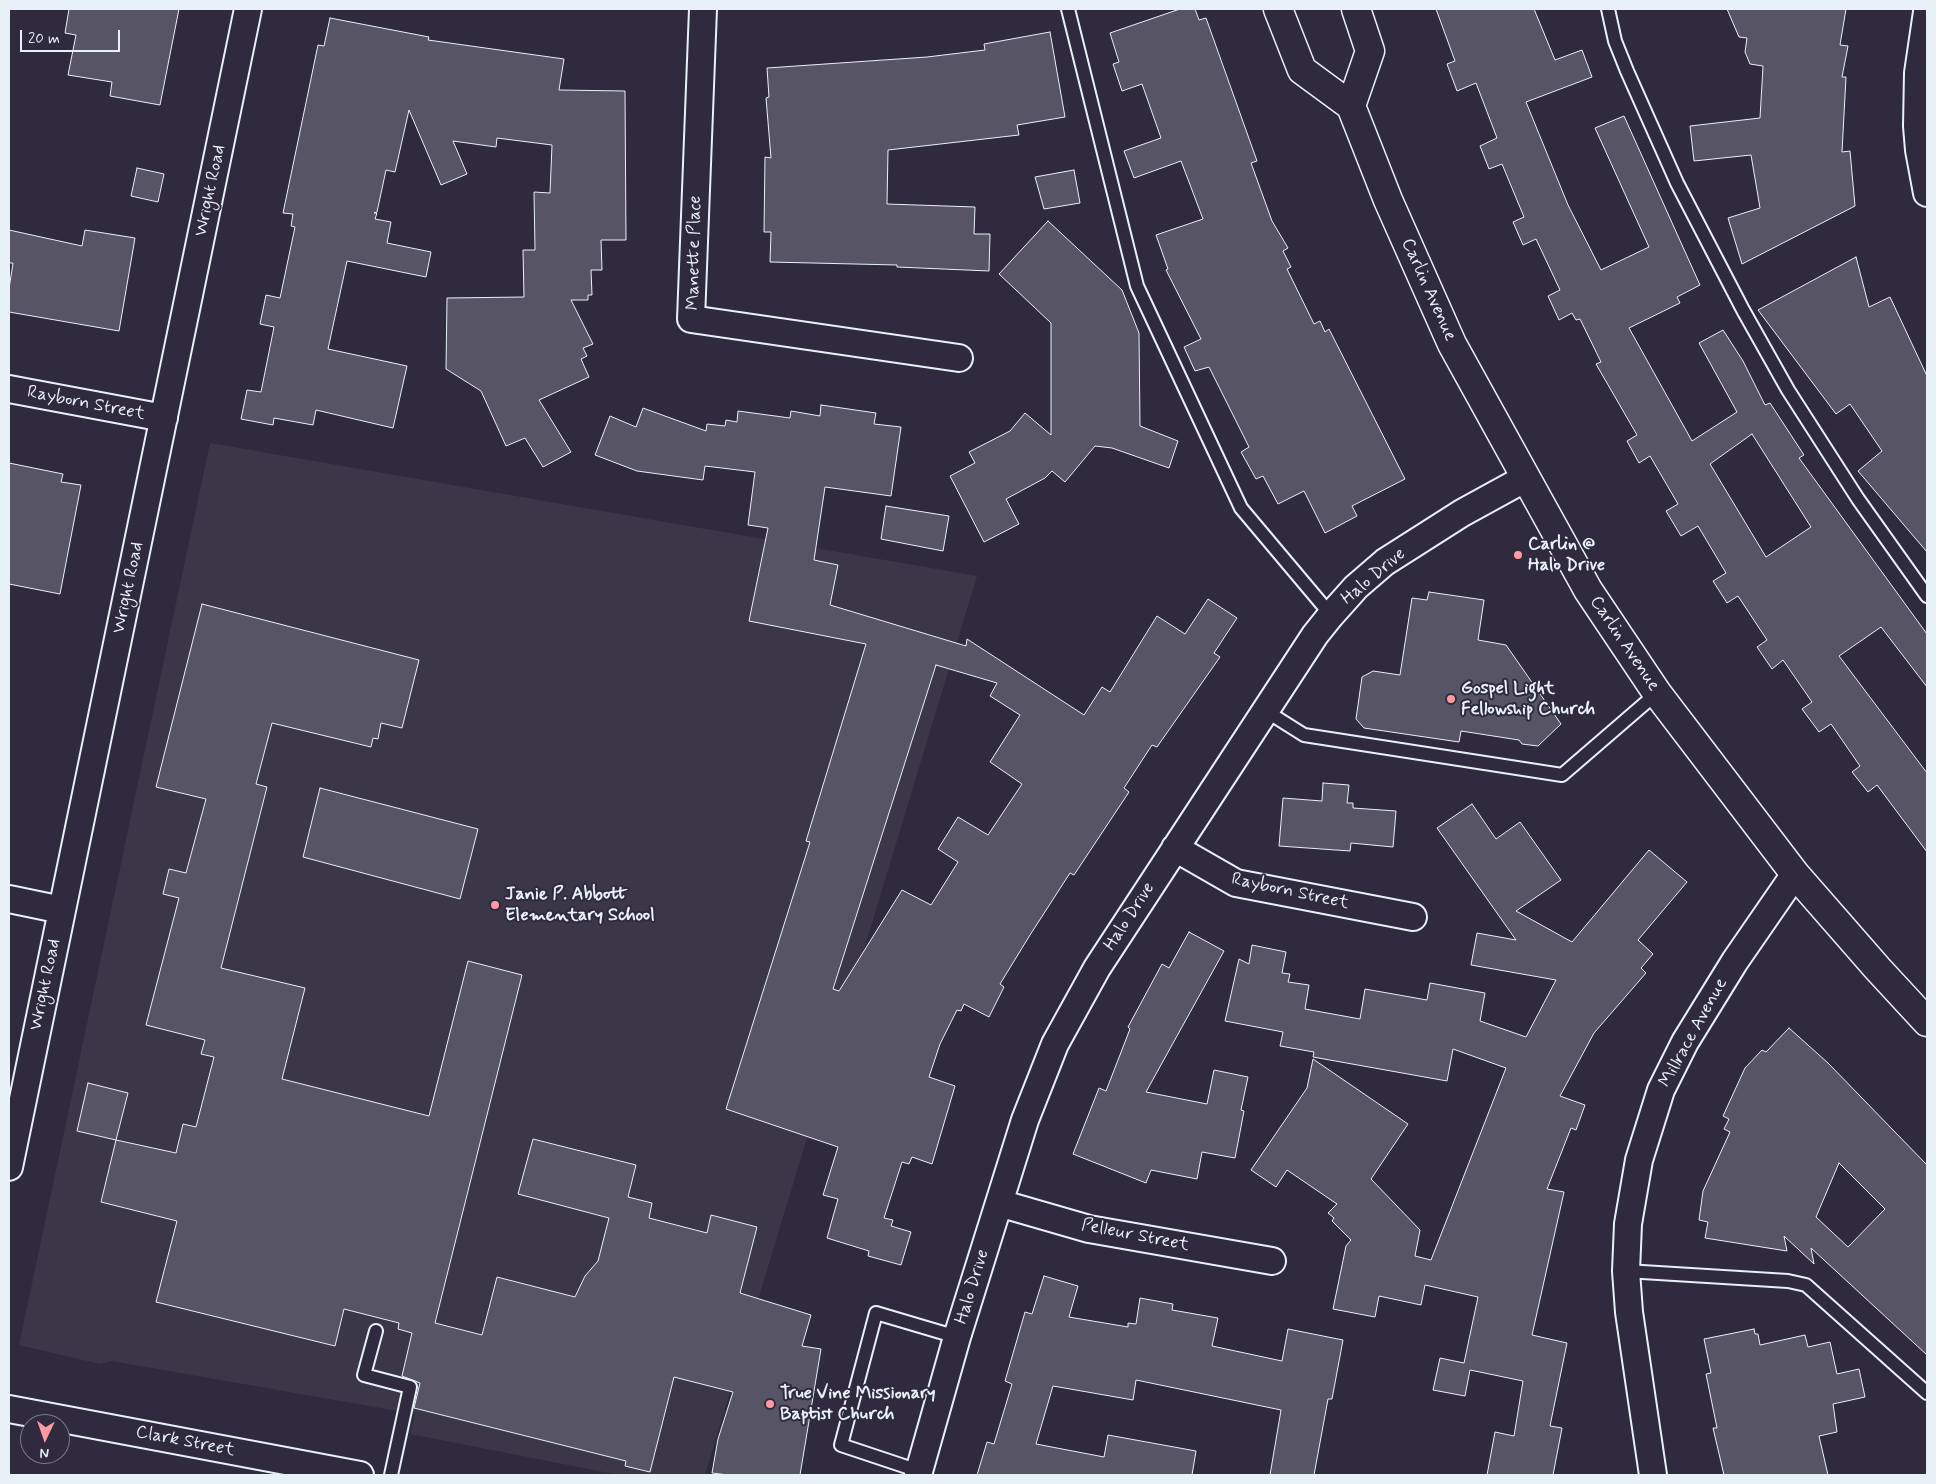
<!DOCTYPE html>
<html>
<head>
<meta charset="utf-8">
<style>
  body { margin:0 }
  #map { position:relative; width:1936px; height:1484px; overflow:hidden; background:#2f2a3d; font-family:Mynerve,sans-serif }
  canvas { display:block }
  .frame { position:absolute; inset:0; border:10px solid #e8f1f8; pointer-events:none }
  .north { position:absolute; left:20px; top:1414px; width:50px; height:50px; box-sizing:border-box; background:#2f2a3d; border:1px solid #797a88; border-radius:50%; rotate:183deg; font-size:14px; font-weight:700; line-height:20px; text-align:center; color:#e8f1f8 }
  .north::after { content:''; display:block; margin:auto; width:18px; height:22px; background:#ff9aa2; clip-path:polygon(50% 0,100% 100%,50% 72%,0 100%) }
  .scale { position:absolute; left:20px; top:30px; width:100px; height:22px; box-sizing:border-box; border:2px solid #e8f1f8; border-top:0; padding-left:6px; font-size:15px; line-height:18px; white-space:nowrap; color:#e8f1f8; -webkit-text-stroke:4px #2f2a3d; paint-order:stroke }
</style>
</head>
<body>
<div id="map">
<canvas width="1936" height="1484"></canvas>
<div class="frame"></div>
<div class="north">N</div>
<div class="scale">20 m</div>
</div>
<script>
const ctx = document.querySelector('canvas').getContext('2d');
ctx.lineJoin = 'round';
function fill(path, color) {
  ctx.fillStyle = color;
  ctx.fill(path, 'evenodd');
}
function shape(rows) {
  const path = new Path2D();
  for (const r of rows) {
    path.moveTo(r[0], r[1]);
    for (let i = 2; i < r.length; i += 2) path.lineTo(r[i], r[i + 1]);
  }
  return path;
}
function strokePath(path, color, width, dash) {
  ctx.strokeStyle = color;
  ctx.lineWidth = width;
  ctx.lineCap = dash ? 'butt' : 'round';
  ctx.setLineDash(dash || []);
  ctx.stroke(path);
}
function write(font, color, halo, rows, align = 'center') {
  ctx.font = font + ' Mynerve,sans-serif';
  ctx.lineWidth = 4;
  ctx.setLineDash([]);
  ctx.textBaseline = 'middle';
  ctx.strokeStyle = halo;
  ctx.fillStyle = color;
  for (const [text, x, y, turn = 0] of rows) {
    ctx.save();
    ctx.translate(x, y);
    ctx.rotate((+turn || 0) * Math.PI / 180);
    ctx.textAlign = isNaN(turn) ? turn : align;
    if (halo) ctx.strokeText(text, 0, 0);
    ctx.fillText(text, 0, 0);
    ctx.restore();
  }
}
const built = shape([
  [210,443,977,576,705,1475,619,1475,410,1434,415,1414,112,1361,100,1364,19,1345]
]);
const building = shape([
  [69,9,179,9,160,105,110,96,112,82,68,75,76,35,65,33,69,9],
  [1180,9,1195,9,1199,20,1206,18,1257,161,1251,163,1272,221,1288,248,1283,251,1291,267,1287,269,1314,324,1320,321,1325,332,1329,329,1405,479,1352,506,1357,516,1325,533,1304,491,1278,504,1263,476,1256,479,1241,452,1249,447,1209,367,1195,371,1184,347,1201,339,1166,270,1168,269,1156,235,1203,219,1181,161,1134,178,1124,151,1161,138,1142,84,1122,91,1113,64,1119,62,1110,33,1180,9],
  [1436,9,1534,9,1555,60,1582,50,1592,77,1526,102,1568,205,1601,270,1649,247,1595,128,1624,116,1700,285,1677,297,1680,303,1629,328,1692,441,1737,412,1699,343,1723,330,1743,361,1765,405,1770,403,1804,455,1799,458,1927,634,1927,687,1881,627,1839,656,1927,773,1927,852,1877,785,1868,792,1852,772,1860,766,1831,724,1819,732,1802,709,1812,702,1783,660,1772,669,1757,647,1767,640,1738,596,1727,603,1713,581,1726,573,1698,526,1681,536,1666,511,1678,504,1650,456,1639,463,1627,441,1637,435,1596,364,1601,362,1580,319,1576,320,1572,313,1559,320,1548,296,1560,290,1536,239,1523,245,1513,222,1524,217,1502,164,1489,169,1480,146,1497,138,1476,83,1457,91,1447,64,1455,61,1436,9],
  [1752,434,1811,527,1766,557,1710,464,1752,434],
  [1727,9,1846,9,1840,45,1848,46,1842,77,1846,77,1842,152,1850,151,1855,206,1742,264,1728,218,1760,208,1751,155,1694,161,1690,126,1760,118,1763,66,1750,64,1745,52,1747,38,1739,37,1727,9],
  [330,18,429,37,428,40,564,59,559,90,625,91,626,240,601,240,602,270,591,270,592,295,588,295,588,300,571,300,593,344,583,348,587,356,581,359,589,377,539,400,571,452,543,467,525,438,506,446,481,391,446,369,447,298,524,297,523,250,535,250,534,192,550,193,552,145,497,138,496,147,453,141,467,174,441,185,409,110,395,172,386,170,377,212,374,213,377,213,375,219,391,222,387,243,431,252,426,277,347,261,328,349,407,366,393,428,316,410,313,425,274,418,273,425,241,419,247,390,261,392,274,327,260,324,266,295,280,298,295,227,291,226,293,214,283,213,318,45,324,46,330,18],
  [1050,32,1065,117,1017,125,1019,135,888,150,887,204,975,207,974,234,990,234,989,271,897,267,897,265,770,262,771,232,764,232,765,157,771,158,766,98,769,97,767,68,927,57,985,50,984,44,1050,32],
  [137,168,164,174,158,202,131,196,137,168],
  [1074,170,1080,203,1044,209,1035,177,1074,170],
  [1048,221,1122,290,1139,333,1140,426,1178,441,1169,468,1112,448,1095,446,1065,482,1052,471,1045,478,1006,499,1019,524,984,542,950,476,975,463,969,452,1010,431,1025,413,1051,435,1051,323,999,274,1048,221],
  [9,230,82,246,85,230,135,238,119,331,9,312,9,289,13,263,9,263,9,230],
  [1856,257,1869,307,1890,297,1927,376,1927,552,1858,471,1882,451,1850,404,1836,414,1758,310,1856,257],
  [821,405,876,413,874,424,901,427,891,496,825,487,814,560,838,565,830,605,966,646,967,639,1084,715,1102,687,1110,692,1157,616,1185,634,1208,599,1237,618,1214,653,1220,657,1157,747,1152,745,1124,788,1129,792,1074,875,1070,873,1030,935,1000,984,1004,987,989,1017,964,1004,961,1011,957,1010,940,1044,929,1077,955,1086,932,1164,912,1157,909,1164,902,1162,884,1218,893,1220,891,1226,911,1232,901,1265,868,1256,869,1251,827,1238,838,1199,823,1195,838,1147,726,1109,810,842,806,841,866,644,749,621,768,528,748,525,755,472,705,466,703,480,637,471,595,455,610,416,636,427,643,408,706,431,707,424,725,426,726,420,737,422,738,411,790,418,791,411,820,416,821,405],
  [936,665,997,683,990,696,1020,715,990,762,1022,784,988,835,958,817,938,849,958,862,931,905,902,890,839,991,833,989,936,665],
  [9,463,63,474,61,482,81,485,60,594,9,584,9,463],
  [886,506,949,516,943,551,881,539,886,506],
  [1429,592,1484,600,1478,640,1506,645,1561,724,1538,746,1522,744,1519,740,1461,731,1459,742,1364,728,1356,719,1362,677,1373,671,1400,675,1412,598,1427,600,1429,592],
  [202,604,419,660,402,728,381,723,378,739,373,738,371,747,272,723,256,784,267,787,221,968,305,988,282,1079,429,1116,468,961,522,975,435,1323,482,1335,497,1277,575,1297,585,1276,598,1261,609,1218,518,1194,533,1139,636,1165,628,1197,652,1203,649,1218,707,1233,711,1215,757,1227,740,1293,811,1315,802,1346,821,1349,800,1475,728,1475,712,1473,718,1439,733,1392,674,1377,650,1472,625,1466,626,1461,414,1408,420,1383,402,1376,412,1333,398,1329,399,1323,344,1309,335,1346,156,1302,177,1221,101,1202,116,1140,176,1153,183,1124,196,1127,214,1057,201,1054,205,1040,146,1025,179,898,163,894,169,869,186,873,206,799,156,787,202,604],
  [1323,783,1349,785,1347,803,1353,803,1353,808,1396,811,1393,847,1351,843,1350,851,1279,846,1283,798,1322,801,1323,783],
  [320,788,478,829,460,899,303,857,320,788],
  [1472,804,1496,839,1520,822,1561,880,1516,911,1572,942,1649,850,1687,882,1638,940,1653,954,1641,968,1646,973,1594,1033,1560,1096,1585,1105,1576,1130,1571,1128,1547,1189,1564,1192,1532,1335,1567,1343,1550,1426,1562,1428,1553,1475,1487,1475,1495,1432,1514,1436,1523,1381,1470,1370,1465,1396,1433,1390,1440,1358,1464,1363,1478,1297,1425,1285,1421,1305,1379,1296,1375,1317,1333,1309,1346,1246,1351,1240,1332,1221,1334,1218,1328,1213,1337,1204,1287,1170,1276,1187,1251,1170,1307,1088,1313,1059,1408,1124,1371,1179,1420,1230,1415,1256,1431,1260,1506,1068,1453,1049,1447,1081,1313,1057,1314,1052,1280,1046,1283,1032,1225,1021,1239,959,1249,964,1252,945,1286,952,1282,973,1290,974,1288,982,1309,985,1305,1009,1360,1019,1365,989,1427,1000,1430,983,1485,993,1480,1021,1526,1037,1556,980,1471,965,1477,933,1516,940,1437,828,1472,804],
  [1189,932,1224,951,1146,1092,1207,1104,1214,1070,1248,1077,1241,1110,1244,1111,1235,1158,1202,1152,1197,1179,1151,1170,1146,1183,1073,1154,1099,1088,1106,1091,1130,1029,1128,1027,1162,964,1169,968,1189,932],
  [1789,1028,1828,1063,1927,1165,1927,1355,1811,1248,1814,1264,1784,1236,1787,1251,1705,1238,1708,1222,1699,1220,1703,1191,1730,1132,1724,1129,1729,1119,1723,1116,1745,1068,1762,1050,1766,1052,1789,1028],
  [1839,1163,1885,1209,1848,1247,1816,1217,1839,1163],
  [88,1083,128,1093,116,1140,77,1131,88,1083],
  [1044,1276,1078,1286,1069,1317,1128,1327,1128,1323,1136,1324,1140,1298,1173,1304,1172,1310,1218,1318,1212,1346,1282,1361,1288,1329,1343,1340,1332,1399,1328,1399,1314,1475,1270,1475,1281,1410,1136,1380,1133,1400,1053,1386,1036,1444,1104,1457,1108,1435,1196,1451,1192,1475,977,1475,987,1442,994,1444,1012,1384,1005,1381,1025,1312,1032,1314,1044,1276],
  [1754,1329,1755,1334,1758,1334,1760,1345,1805,1335,1808,1347,1830,1342,1837,1374,1859,1369,1865,1397,1833,1404,1837,1432,1819,1436,1828,1475,1724,1475,1713,1428,1717,1428,1706,1374,1711,1373,1704,1339,1754,1329]
]);
const service = shape([
  [1068,9,1137,286,1241,508,1331,615],
  [1608,9,1615,41,1627,71,1677,183,1743,310,1788,390,1858,499,1927,596],
  [1266,711,1304,735,1562,775,1657,693],
  [1626,1271,1788,1281,1806,1285,1927,1393],
  [376,1331,364,1375,410,1387,391,1475],
  [919,1471,841,1445,876,1313,957,1337]
]);
const minor = shape([
  [703,9,691,319,959,358],
  [1927,12,1918,73,1917,126,1919,150,1927,193],
  [9,389,164,418],
  [1175,848,1236,883,1413,917],
  [9,899,62,910],
  [9,1167,248,9],
  [999,1203,1089,1229,1272,1261],
  [9,1409,360,1475],
  [918,1475,957,1337,1025,1120,1055,1044,1097,968,1315,635,1331,615,1356,587,1385,562,1462,513,1524,479],
  [1653,1475,1629,1312,1626,1271,1628,1224,1639,1160,1661,1090,1685,1042,1735,961,1795,874]
]);
const tertiary = shape([
  [1278,9,1302,70,1351,106,1388,200,1452,344,1588,590,1657,693,1795,874,1878,969,1927,1022],
  [1351,106,1370,51,1356,9]
]);
const markers = [
  [1518,555,5,"#ff9aa2"],
  [1451,699,5,"#ff9aa2"],
  [495,905,5,"#ff9aa2"],
  [770,1404,5,"#ff9aa2"]
];
const streetNames = [
  ["Wright Road",211,191,-78],
  ["Manette Place",695,253,-89],
  ["Carlin Avenue",1428,290,66],
  ["Rayborn Street",86,404,11],
  ["Halo Drive",1374,577,-40],
  ["Wright Road",129,588,-78],
  ["Carlin Avenue",1624,644,56],
  ["Rayborn Street",1290,892,12],
  ["Halo Drive",1130,917,-57],
  ["Wright Road",46,985,-78],
  ["Millrace Avenue",1694,1033,-61],
  ["Pelleur Street",1135,1236,11],
  ["Halo Drive",973,1287,-73],
  ["Clark Street",185,1442,11]
];
const poiNames = [
  ["Carlin @",1528,545],
  ["Halo Drive",1528,566],
  ["Gospel Light",1461,689],
  ["Fellowship Church",1461,710],
  ["Janie P. Abbott",505,895],
  ["Elementary School",505,916],
  ["True Vine Missionary",780,1394],
  ["Baptist Church",780,1415]
];
fill(built, '#3b3749');
fill(building, '#575565');
strokePath(building, '#e8f1f8', 1);
strokePath(service, '#e8f1f8', 16);
strokePath(minor, '#e8f1f8', 30);
strokePath(tertiary, '#e8f1f8', 31);
strokePath(service, '#2f2a3d', 12);
strokePath(minor, '#2f2a3d', 26);
strokePath(tertiary, '#2f2a3d', 28);
for (const [x, y, r, color] of markers) {
  const dot = new Path2D();
  dot.arc(x, y, r, 0, 2 * Math.PI);
  ctx.fillStyle = color;
  ctx.fill(dot);
  strokePath(dot, '#2f2a3d', 2);
}
write('18px', '#e8f1f8', '#2f2a3d', streetNames);
write('bold 18px', '#e8f1f8', '#2f2a3d', poiNames, 'left');
</script>
</body>
</html>
